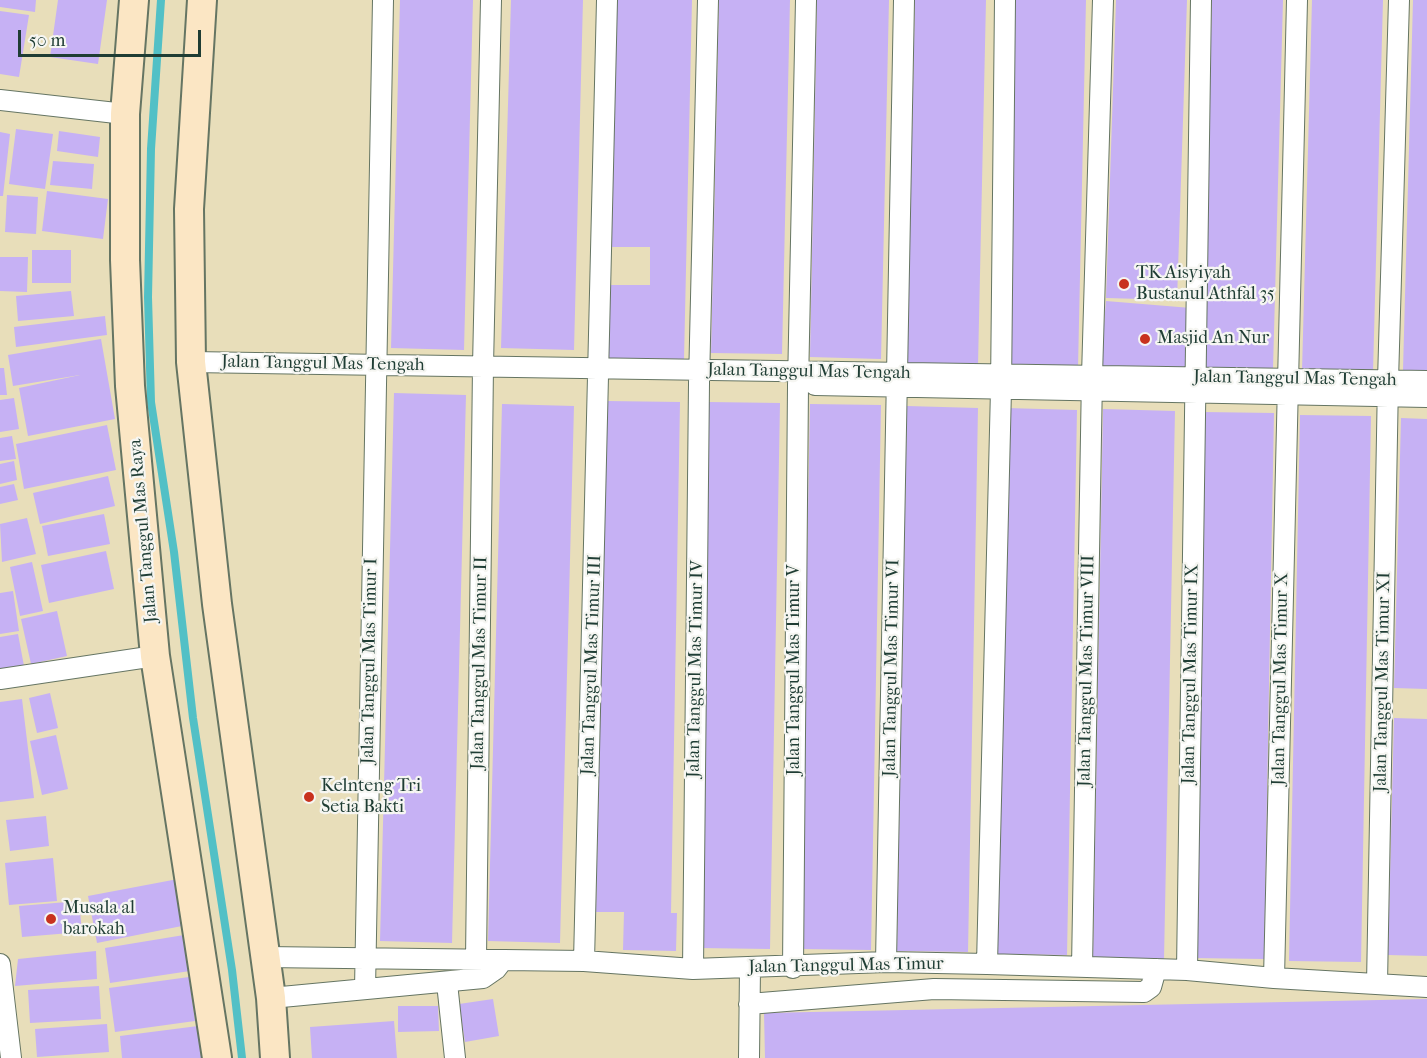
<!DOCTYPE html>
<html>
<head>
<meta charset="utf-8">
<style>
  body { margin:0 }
  #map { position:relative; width:1427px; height:1058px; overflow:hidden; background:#e8deba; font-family:"IM FELL French Canon",serif }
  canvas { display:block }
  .scale { position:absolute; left:18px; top:30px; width:183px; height:27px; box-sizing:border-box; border:3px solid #1f3d34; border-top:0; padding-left:8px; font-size:18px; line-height:21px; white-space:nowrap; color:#1f3d34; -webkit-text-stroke:4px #f6f6f2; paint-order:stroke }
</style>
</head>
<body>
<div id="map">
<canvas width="1427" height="1058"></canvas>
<div class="scale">50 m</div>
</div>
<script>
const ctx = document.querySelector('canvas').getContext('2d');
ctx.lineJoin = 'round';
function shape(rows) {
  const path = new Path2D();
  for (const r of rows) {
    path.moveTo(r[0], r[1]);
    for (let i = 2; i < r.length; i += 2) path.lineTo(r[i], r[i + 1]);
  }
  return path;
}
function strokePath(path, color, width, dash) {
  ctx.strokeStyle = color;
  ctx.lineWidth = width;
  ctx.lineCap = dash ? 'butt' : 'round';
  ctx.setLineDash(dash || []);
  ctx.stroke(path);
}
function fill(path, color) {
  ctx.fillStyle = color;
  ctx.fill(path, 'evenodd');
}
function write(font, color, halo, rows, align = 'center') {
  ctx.font = font + ' "IM FELL French Canon",serif';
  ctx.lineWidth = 4.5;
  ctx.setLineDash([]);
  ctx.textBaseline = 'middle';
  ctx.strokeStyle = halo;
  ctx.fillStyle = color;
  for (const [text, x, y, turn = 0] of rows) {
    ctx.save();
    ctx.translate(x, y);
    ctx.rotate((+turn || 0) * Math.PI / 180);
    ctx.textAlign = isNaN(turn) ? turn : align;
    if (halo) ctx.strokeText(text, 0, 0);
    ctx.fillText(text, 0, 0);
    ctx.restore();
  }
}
const stream = shape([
  [161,0,151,149,148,297,151,402,174,552,193,718,232,970,242,1058]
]);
const building = shape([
  [0,0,36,0,35,12,0,7],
  [58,0,107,0,98,64,50,57],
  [400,0,473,0,464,350,391,348],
  [511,0,583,0,574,350,501,348],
  [616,0,692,0,684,359,608,358,610,285,650,285,650,247,610,247],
  [719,0,790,0,782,354,711,353],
  [817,0,889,0,881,359,810,357],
  [915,0,986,0,978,365,907,363],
  [1015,0,1086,0,1078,368,1007,367],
  [1116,0,1187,0,1177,300,1106,298],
  [1212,0,1283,0,1273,369,1202,367],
  [1312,0,1383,0,1373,372,1302,371],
  [1413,0,1427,0,1427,371,1403,370],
  [0,11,29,15,19,77,0,74],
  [16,129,53,134,45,189,9,184],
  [59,131,100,137,98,157,57,151],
  [0,132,10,134,3,196,0,196],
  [53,161,94,164,92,189,50,185],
  [47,191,108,199,103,239,42,231],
  [7,195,38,197,36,234,5,232],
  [32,250,71,250,71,283,32,283],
  [0,257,28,257,27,292,0,291],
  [71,291,74,316,18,321,16,296],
  [1106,301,1191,308,1185,376,1100,371],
  [105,316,107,335,16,347,14,327],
  [101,339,115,419,28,436,19,388,80,375,13,386,8,355],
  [0,368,4,368,7,395,0,395],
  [394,393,466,395,452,943,380,941],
  [14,398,19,429,0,432,0,400],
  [607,401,680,402,671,913,677,913,676,951,623,950,624,912,596,912],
  [709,402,780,403,770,949,699,948],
  [502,404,574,406,560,943,488,941],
  [810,404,881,405,871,950,800,949],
  [907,406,978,408,968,952,897,951],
  [1006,408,1077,410,1067,955,996,954],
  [1103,409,1175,411,1164,959,1093,957],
  [1203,412,1274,413,1264,959,1192,958],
  [1300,415,1371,416,1361,962,1289,961],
  [1401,418,1427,419,1427,689,1394,688],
  [107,425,116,470,24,489,16,444],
  [12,436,16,459,0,461,0,438],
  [14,461,17,480,0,484,0,464],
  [108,476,115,506,40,524,33,493],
  [14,484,18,500,0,504,0,487],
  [104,514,110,544,48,556,42,526],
  [27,518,36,554,2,562,0,524],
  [106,551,114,589,49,603,41,565],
  [32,562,43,611,20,616,10,567],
  [13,591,19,631,0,634,0,593],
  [57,611,67,656,31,664,21,619],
  [18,634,24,666,0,671,0,637],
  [50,693,58,728,37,733,29,698],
  [22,699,34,798,0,802,0,702],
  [1394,718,1427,719,1427,956,1388,955],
  [56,735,68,789,42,795,30,741],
  [46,816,49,846,10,851,6,820],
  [53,858,57,901,9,905,5,863],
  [178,879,187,925,97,943,88,896],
  [79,901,82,932,22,937,19,906],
  [184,935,190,971,110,983,105,948],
  [96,951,97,979,15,986,18,959],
  [189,977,195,1021,115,1032,109,988],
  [99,986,101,1019,30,1023,28,990],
  [493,999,499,1036,465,1042,459,1004],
  [1427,999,1427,1058,765,1058,764,1013],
  [398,1006,438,1006,439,1031,398,1032],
  [394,1021,397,1058,312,1058,310,1027],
  [107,1024,109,1052,37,1057,35,1029],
  [198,1026,201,1058,122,1058,120,1036]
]);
const street = shape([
  [0,100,125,114],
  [191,362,1427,381],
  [815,385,1427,397],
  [0,679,155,656],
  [265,957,584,961,693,969,886,962,987,964,1187,970,1274,978,1427,987],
  [476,959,483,366,491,0],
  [584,961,607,0],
  [886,962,904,0],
  [0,964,11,1058],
  [987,964,1001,389,1005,0],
  [1082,967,1092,376,1103,0],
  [793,968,798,385,806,0],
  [693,969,699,383,708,0],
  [1187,970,1201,0],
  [1274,978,1297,0],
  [447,983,455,1058],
  [1377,984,1388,381,1399,0],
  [365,989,383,0],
  [271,998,483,978,496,969,503,960],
  [749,1004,934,989,1144,992,1151,987,1156,969],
  [749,1058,750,968]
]);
const secondary = shape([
  [134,0,125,114,125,260,130,386,155,656,217,1058],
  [202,0,189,209,191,362,217,604,271,998,275,1058]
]);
const markers = [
  [1124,284,6,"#c8321e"],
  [1145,339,6,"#c8321e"],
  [309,797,6,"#c8321e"],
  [51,919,6,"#c8321e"]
];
const poiNames = [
  ["TK Aisyiyah",1136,274],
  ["Bustanul Athfal 35",1136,295],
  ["Masjid An Nur",1157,339],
  ["Kelnteng Tri",321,787],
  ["Setia Bakti",321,808],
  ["Musala al",63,909],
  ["barokah",63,930]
];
const streetNames = [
  ["Jalan Tanggul Mas Tengah",323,364,1],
  ["Jalan Tanggul Mas Tengah",809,372,1],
  ["Jalan Tanggul Mas Tengah",1295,379,1],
  ["Jalan Tanggul Mas Raya",144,531,-95],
  ["Jalan Tanggul Mas Timur I",370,661,-89],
  ["Jalan Tanggul Mas Timur II",480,663,-89],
  ["Jalan Tanggul Mas Timur III",592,665,-88],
  ["Jalan Tanggul Mas Timur VI",892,668,-89],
  ["Jalan Tanggul Mas Timur IV",696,669,-89],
  ["Jalan Tanggul Mas Timur V",795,670,-90],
  ["Jalan Tanggul Mas Timur VIII",1087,671,-89],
  ["Jalan Tanggul Mas Timur IX",1191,674,-89],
  ["Jalan Tanggul Mas Timur X",1281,679,-89],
  ["Jalan Tanggul Mas Timur XI",1383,682,-89],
  ["Jalan Tanggul Mas Timur",846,966,-1]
];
strokePath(stream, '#52c0c6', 8);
fill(building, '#c6b1f4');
strokePath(street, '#657563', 22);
strokePath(secondary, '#657563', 32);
strokePath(street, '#fff', 20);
strokePath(secondary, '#fbe6c4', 28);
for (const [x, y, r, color] of markers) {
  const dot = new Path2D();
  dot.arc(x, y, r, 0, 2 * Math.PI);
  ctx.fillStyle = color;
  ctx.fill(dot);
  strokePath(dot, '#f6f6f2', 2);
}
write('18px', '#1f3d34', '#f6f6f2', poiNames, 'left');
write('18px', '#1f3d34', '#f6f6f2', streetNames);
</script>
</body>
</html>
